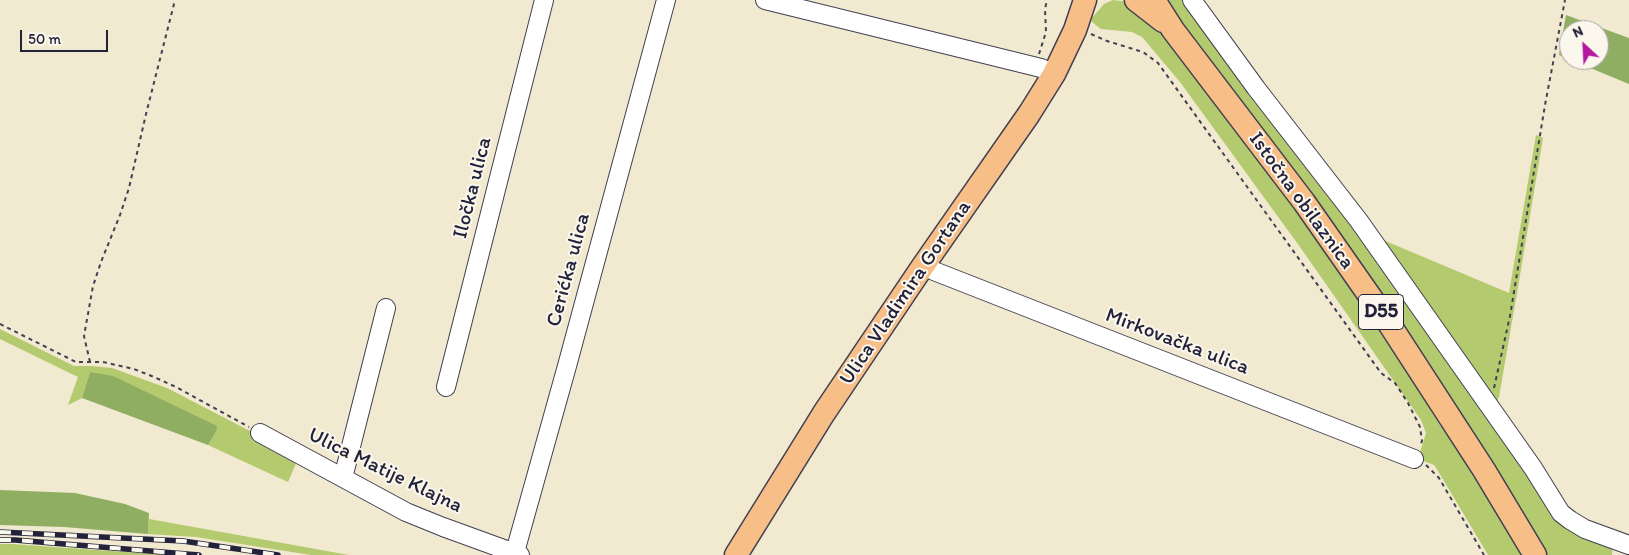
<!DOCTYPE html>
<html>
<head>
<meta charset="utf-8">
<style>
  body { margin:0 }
  #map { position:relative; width:1629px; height:555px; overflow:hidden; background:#f1e9d0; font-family:Itim,sans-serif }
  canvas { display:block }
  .north { position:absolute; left:1559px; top:20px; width:50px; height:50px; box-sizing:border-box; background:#fbf7ec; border:1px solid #a4a2a5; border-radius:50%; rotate:335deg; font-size:14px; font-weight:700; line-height:20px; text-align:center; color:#22223b }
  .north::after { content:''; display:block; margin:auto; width:18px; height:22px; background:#b5179e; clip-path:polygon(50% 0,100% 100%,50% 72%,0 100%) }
  .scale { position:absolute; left:20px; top:30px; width:88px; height:22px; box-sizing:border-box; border:2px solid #22223b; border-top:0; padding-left:6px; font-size:15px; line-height:18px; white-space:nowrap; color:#22223b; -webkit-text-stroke:4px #fbf7ec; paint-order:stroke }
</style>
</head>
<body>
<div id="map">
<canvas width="1629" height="555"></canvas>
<div class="north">N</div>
<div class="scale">50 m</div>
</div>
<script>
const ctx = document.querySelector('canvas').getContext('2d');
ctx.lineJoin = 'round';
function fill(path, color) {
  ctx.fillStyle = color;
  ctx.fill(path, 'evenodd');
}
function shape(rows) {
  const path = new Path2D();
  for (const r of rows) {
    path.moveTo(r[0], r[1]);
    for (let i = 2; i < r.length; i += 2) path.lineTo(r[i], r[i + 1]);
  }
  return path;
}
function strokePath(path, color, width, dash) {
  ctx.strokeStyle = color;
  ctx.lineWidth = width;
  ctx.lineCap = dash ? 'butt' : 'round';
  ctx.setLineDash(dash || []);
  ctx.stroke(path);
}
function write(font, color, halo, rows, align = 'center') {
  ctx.font = font + ' Itim,sans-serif';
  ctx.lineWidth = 4;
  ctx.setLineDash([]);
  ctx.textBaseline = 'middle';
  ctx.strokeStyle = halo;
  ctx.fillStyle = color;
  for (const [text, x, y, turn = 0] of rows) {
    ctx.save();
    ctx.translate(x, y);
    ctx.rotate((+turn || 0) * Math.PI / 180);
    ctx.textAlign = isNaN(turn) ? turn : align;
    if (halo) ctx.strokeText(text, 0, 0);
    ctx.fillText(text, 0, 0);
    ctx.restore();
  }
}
const green = shape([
  [1113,0,1128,2,1154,21,1300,211,1298,213,1411,378,1441,427,1446,427,1526,555,1488,555,1438,471,1434,465,1418,459,1426,433,1421,420,1300,247,1180,82,1142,37,1132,32,1101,29,1092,22,1091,19,1104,4],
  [1160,0,1186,0,1305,160,1559,516,1613,545,1612,555,1546,555],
  [1536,135,1543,138,1517,293,1499,397,1495,406,1376,237,1509,293],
  [0,329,74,366,91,366,112,368,167,388,275,444,297,461,288,482,208,445,216,432,90,372,82,398,68,405,78,377,0,339],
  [149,519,349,555,311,555,196,537,148,534],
  [0,544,12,544,168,555,0,555]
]);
const forest = shape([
  [1566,15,1629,38,1629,84,1571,60,1599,60,1599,30,1569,30,1569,59,1559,55],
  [90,372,113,376,217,426,216,432,208,445,82,398],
  [0,490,75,493,125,504,149,513,148,534,64,527,0,525]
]);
const path = shape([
  [1091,34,1107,41,1143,52,1158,63,1381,373,1395,383,1408,403,1420,427,1422,441,1420,446],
  [1039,54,1046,32,1045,9,1047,0],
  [0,324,76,362,103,362,134,369,154,377,176,387,249,427],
  [90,362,84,336,93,286,101,262,120,215,129,188,146,114,175,0],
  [1494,388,1510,316,1545,105,1565,0],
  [1426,465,1439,478,1484,555]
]);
const minor = shape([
  [765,0,1041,68,1054,74],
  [1192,0,1256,88,1359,221,1533,468,1561,513,1570,520,1585,529,1629,545],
  [923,266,934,271,1414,459],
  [446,387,544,0],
  [260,433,406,512,443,527,520,555],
  [343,478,386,308],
  [515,552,567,366,666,0]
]);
const major = shape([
  [1136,0,1163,21],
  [1154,0,1173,30,1304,202,1390,325,1484,470,1535,555],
  [736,555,824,413,923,266,1029,114,1054,74,1075,30,1085,0]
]);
const rail = shape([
  [0,532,183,541,278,555],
  [0,540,15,540,199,555]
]);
const shields = [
  [1381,312,45]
];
const shieldNames = [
  ["D55",1381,312]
];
const streetNames = [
  ["Iločka ulica",473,188,-76],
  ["Istočna obilaznica",1301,201,54],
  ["Cerićka ulica",569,270,-75],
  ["Ulica Vladimira Gortana",906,293,-56],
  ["Mirkovačka ulica",1177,342,21],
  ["Ulica Matije Klajna",385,471,26]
];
fill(green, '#b4ca6f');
fill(forest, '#8fae62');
strokePath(minor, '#414051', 20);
strokePath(major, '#414051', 25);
strokePath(path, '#414051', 2, [4, 4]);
strokePath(minor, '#fff', 18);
strokePath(major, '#f7be88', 22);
strokePath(rail, '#22223b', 5.5);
strokePath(rail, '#fbf7ec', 4, [11]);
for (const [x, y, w] of shields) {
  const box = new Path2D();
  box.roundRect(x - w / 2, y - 17.5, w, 35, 4);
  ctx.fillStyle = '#fbf7ec';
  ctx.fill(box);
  strokePath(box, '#22223b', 1);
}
write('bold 20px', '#22223b', null, shieldNames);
write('21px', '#22223b', '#fbf7ec', streetNames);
</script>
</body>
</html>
